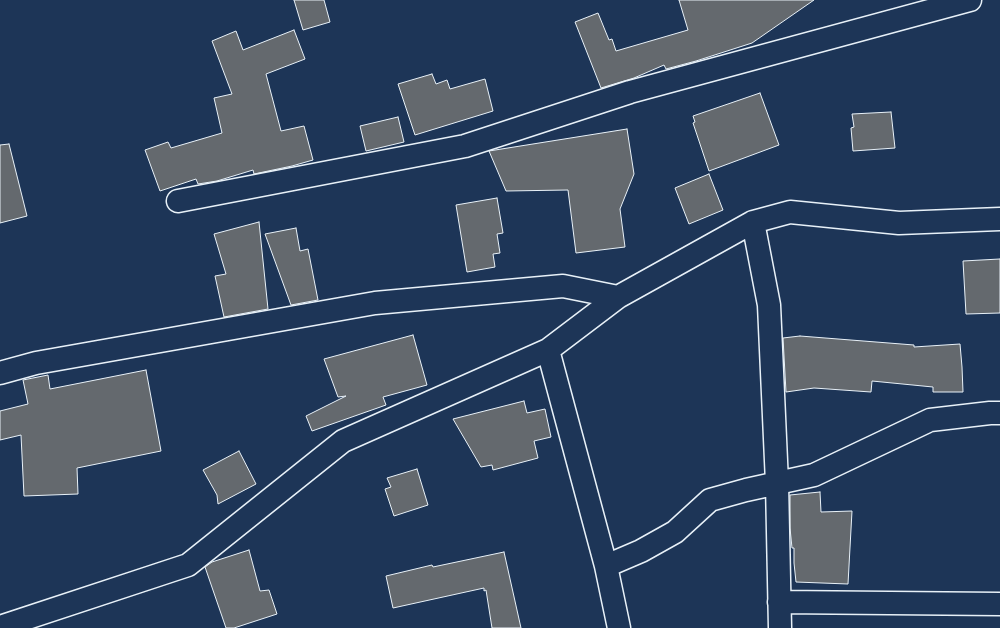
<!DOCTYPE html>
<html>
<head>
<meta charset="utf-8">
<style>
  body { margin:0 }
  canvas { display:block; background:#1d3557 }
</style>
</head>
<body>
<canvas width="1000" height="628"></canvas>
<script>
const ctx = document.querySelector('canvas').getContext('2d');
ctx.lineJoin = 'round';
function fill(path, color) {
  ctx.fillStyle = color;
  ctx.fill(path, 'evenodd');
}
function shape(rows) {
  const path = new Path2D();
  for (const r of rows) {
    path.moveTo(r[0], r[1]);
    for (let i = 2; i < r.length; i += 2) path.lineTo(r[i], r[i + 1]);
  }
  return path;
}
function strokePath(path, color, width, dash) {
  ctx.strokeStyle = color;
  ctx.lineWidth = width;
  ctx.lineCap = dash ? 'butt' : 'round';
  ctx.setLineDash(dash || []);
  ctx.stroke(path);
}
const building = shape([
  [294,0,324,0,330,22,303,30,294,0],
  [679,0,814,0,752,43,696,61,666,69,664,65,634,78,601,88,575,22,598,13,609,40,612,39,616,51,688,30,679,0],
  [294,30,305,59,266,74,281,131,304,126,313,160,292,166,254,174,253,170,217,181,198,184,196,179,160,191,145,150,168,142,171,148,222,133,214,98,232,94,212,41,236,31,243,50,294,30],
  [432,74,436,84,447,80,450,89,485,79,493,111,415,135,398,84,432,74],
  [760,93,779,145,709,171,693,123,695,122,693,116,760,93],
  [891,112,895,148,853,151,851,128,854,127,852,114,891,112],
  [398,117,404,142,366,151,360,126,398,117],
  [627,129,634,174,620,209,625,247,576,253,568,190,506,191,489,151,627,129],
  [9,144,27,216,0,223,0,145,9,144],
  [709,174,723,210,689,224,675,188,709,174],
  [497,198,503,233,497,234,500,253,493,254,495,267,467,272,456,205,497,198],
  [259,222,268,309,224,317,215,276,226,274,214,234,259,222],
  [296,228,300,251,308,249,318,300,291,305,265,234,296,228],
  [1000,259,1000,313,966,314,963,261,1000,259],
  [413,335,427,385,383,397,386,405,312,431,306,416,346,396,338,397,324,359,413,335],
  [800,336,914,345,914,347,960,344,962,367,963,392,933,392,933,387,872,381,871,392,814,388,786,392,783,338,800,336],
  [146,370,161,451,77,468,78,494,24,496,21,435,0,440,0,411,28,404,23,380,48,375,50,389,146,370],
  [524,401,527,413,545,409,551,437,534,441,538,458,493,470,492,465,481,467,453,419,524,401],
  [239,451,256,484,218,504,217,495,203,470,239,451],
  [417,469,428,505,394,516,385,489,391,487,387,478,417,469],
  [820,492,821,512,852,511,848,584,796,582,794,563,794,548,792,548,790,528,790,495,820,492],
  [249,550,260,591,269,590,277,614,234,628,226,628,205,567,212,562,249,550],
  [504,552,521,628,492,628,486,590,484,591,484,588,393,608,386,576,432,565,433,567,504,552]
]);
const minor = shape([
  [178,201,465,146,630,92,970,0],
  [753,222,769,305,777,483,780,628],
  [548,350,606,566,619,628],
  [0,373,36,363,375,303,563,286,618,297],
  [606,566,641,551,675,532,710,500,746,490,814,475,930,420,990,413,1000,413],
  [779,602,1000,604],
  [0,627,188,565,343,441,548,350,618,297,753,222,790,212,899,223,1000,219]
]);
fill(building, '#64696e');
strokePath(building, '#e8f1f8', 1);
strokePath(minor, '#e8f1f8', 25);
strokePath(minor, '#1d3557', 22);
</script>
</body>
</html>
